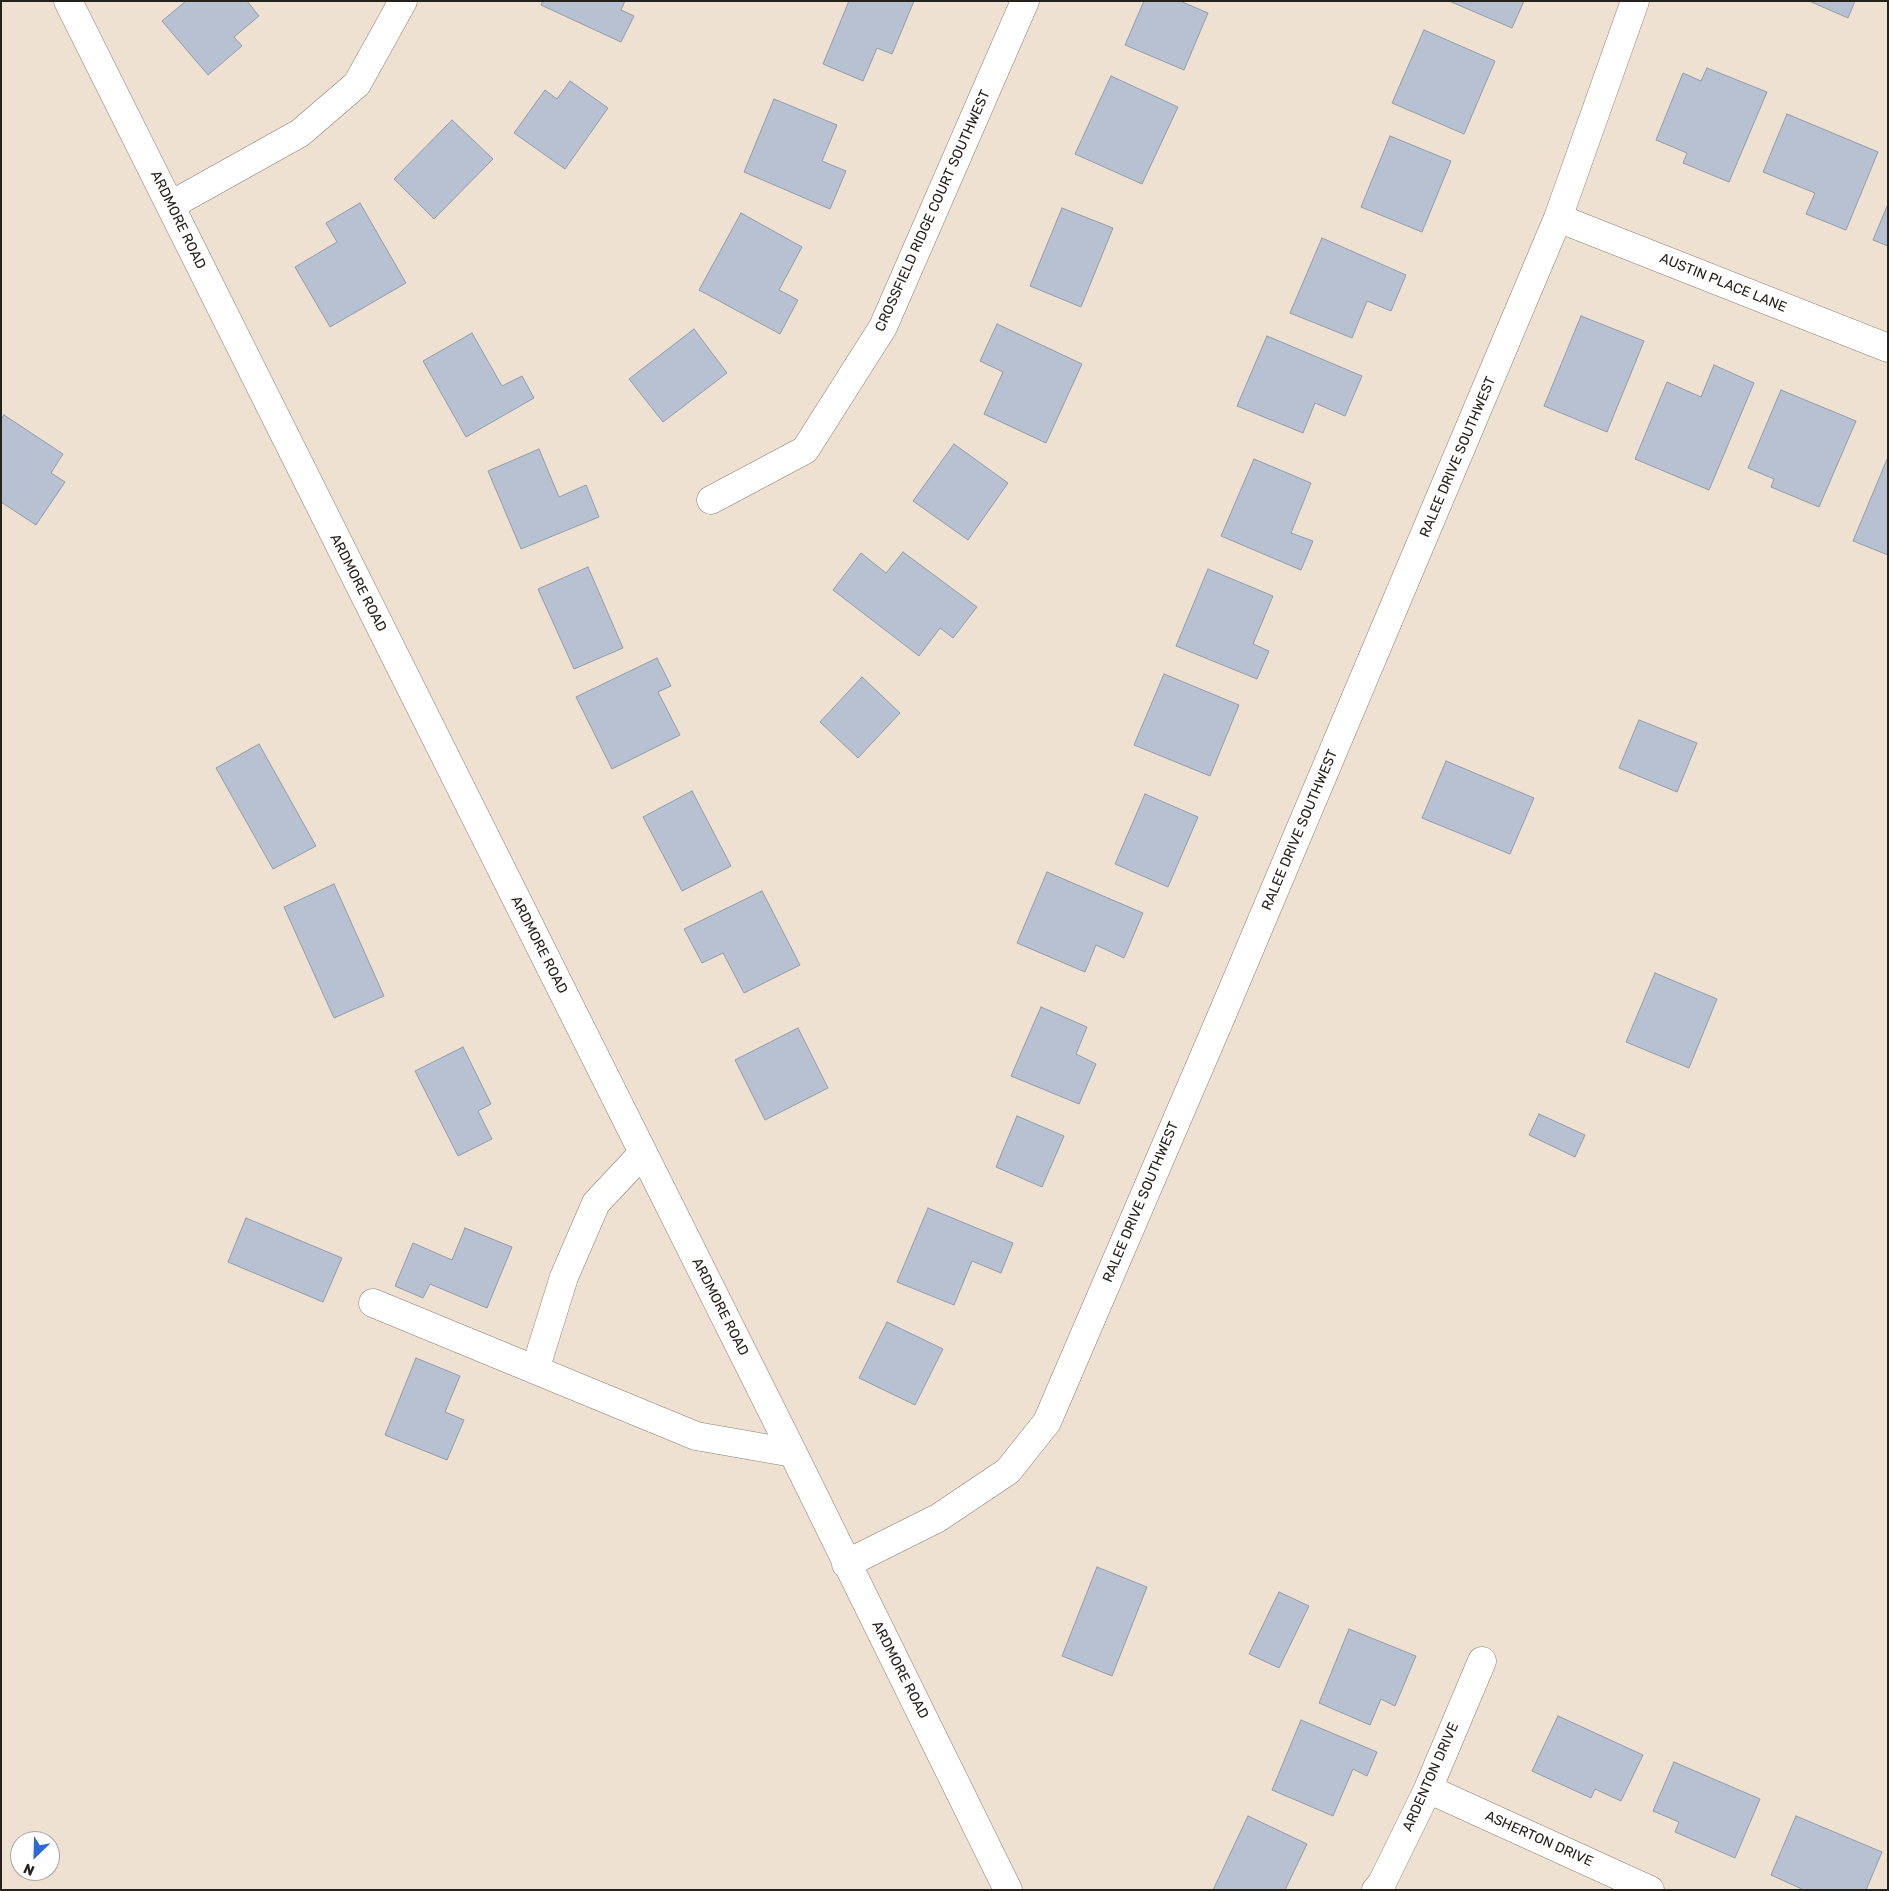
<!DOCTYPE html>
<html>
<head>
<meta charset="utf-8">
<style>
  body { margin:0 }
  #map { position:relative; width:1889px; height:1891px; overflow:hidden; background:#eee1d1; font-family:Rubik,sans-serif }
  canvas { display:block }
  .frame { position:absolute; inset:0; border:2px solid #25211b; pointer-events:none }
  .north { position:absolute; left:10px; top:1831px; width:50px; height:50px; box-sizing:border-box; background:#fff; border:1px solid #a8a6a4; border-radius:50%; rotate:204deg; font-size:14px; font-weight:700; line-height:20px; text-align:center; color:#25211b }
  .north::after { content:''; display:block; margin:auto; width:18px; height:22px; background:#2c6ad7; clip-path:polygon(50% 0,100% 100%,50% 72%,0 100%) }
</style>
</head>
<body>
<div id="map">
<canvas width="1889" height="1891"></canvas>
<div class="frame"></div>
<div class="north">N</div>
</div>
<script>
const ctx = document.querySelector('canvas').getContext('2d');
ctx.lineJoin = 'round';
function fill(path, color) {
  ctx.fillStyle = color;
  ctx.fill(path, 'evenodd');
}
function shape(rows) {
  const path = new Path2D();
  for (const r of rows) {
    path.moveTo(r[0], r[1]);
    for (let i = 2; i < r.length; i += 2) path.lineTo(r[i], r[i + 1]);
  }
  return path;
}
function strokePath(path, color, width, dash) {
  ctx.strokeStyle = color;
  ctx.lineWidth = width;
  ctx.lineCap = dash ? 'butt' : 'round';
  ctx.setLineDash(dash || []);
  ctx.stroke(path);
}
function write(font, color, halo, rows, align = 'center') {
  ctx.font = font + ' Rubik,sans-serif';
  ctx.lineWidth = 5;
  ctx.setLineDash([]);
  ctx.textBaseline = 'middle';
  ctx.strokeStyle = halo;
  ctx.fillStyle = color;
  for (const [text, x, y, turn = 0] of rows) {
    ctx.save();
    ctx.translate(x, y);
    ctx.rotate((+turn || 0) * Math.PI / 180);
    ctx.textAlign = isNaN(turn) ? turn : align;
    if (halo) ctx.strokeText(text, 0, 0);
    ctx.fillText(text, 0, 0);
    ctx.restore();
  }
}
const building = shape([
  [186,1,247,1,259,16,234,37,242,46,208,75,162,21,186,1],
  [543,1,625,1,621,10,634,16,621,42,541,5,543,1],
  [849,1,914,1,892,54,877,48,863,81,823,64,849,1],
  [1144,1,1180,1,1208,13,1184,70,1125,45,1144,1],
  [1449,1,1524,1,1512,28,1449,1],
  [1809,1,1855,1,1848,18,1809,1],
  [1424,30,1495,61,1464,134,1392,103,1424,30],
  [1707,68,1767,92,1729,182,1683,163,1687,153,1656,140,1683,73,1701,81,1707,68],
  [1111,76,1178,107,1142,184,1075,154,1111,76],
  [570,81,608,108,565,169,514,133,545,90,557,99,570,81],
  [774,99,837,125,822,161,846,171,830,209,744,172,774,99],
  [1787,114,1878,152,1846,230,1806,214,1815,193,1763,172,1787,114],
  [452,120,493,159,434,219,394,179,452,120],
  [1390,136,1451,161,1422,232,1361,207,1390,136],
  [360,203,406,283,330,327,295,267,337,242,326,223,360,203],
  [1888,204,1888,246,1873,240,1888,204],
  [1062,208,1113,228,1081,307,1030,286,1062,208],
  [741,213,802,247,779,290,798,300,780,334,699,290,741,213],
  [1322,238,1406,275,1391,311,1367,301,1352,338,1290,313,1322,238],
  [1581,316,1644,341,1607,432,1544,406,1581,316],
  [997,324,1082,364,1046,443,984,414,1003,372,980,361,997,324],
  [694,329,727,373,663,422,629,379,694,329],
  [472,333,502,386,522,376,534,398,466,437,423,361,472,333],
  [1267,336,1362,376,1345,416,1315,403,1303,433,1237,406,1267,336],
  [1714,365,1754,383,1709,490,1635,459,1667,382,1701,397,1714,365],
  [1781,390,1856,421,1819,507,1771,487,1774,479,1748,468,1781,390],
  [4,415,63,454,51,473,65,482,36,525,1,502,1,419,4,415],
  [954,444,1008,483,968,540,913,501,954,444],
  [539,449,559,497,586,485,599,517,521,549,488,471,539,449],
  [1888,457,1888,555,1853,541,1888,457],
  [1254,459,1311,483,1291,533,1313,541,1301,570,1221,536,1254,459],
  [903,552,977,607,953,638,940,628,919,656,833,590,861,553,886,573,903,552],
  [588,567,623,648,574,669,538,589,588,567],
  [1208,569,1273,596,1253,644,1269,651,1257,679,1176,646,1208,569],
  [657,658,671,686,658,692,680,735,612,769,576,697,657,658],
  [1164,674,1239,705,1210,776,1134,745,1164,674],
  [862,677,900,713,858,758,820,722,862,677],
  [1639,720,1697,743,1677,792,1619,768,1639,720],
  [259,744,316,846,273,869,216,768,259,744],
  [1446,761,1534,798,1510,854,1422,818,1446,761],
  [692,791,731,866,682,891,643,817,692,791],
  [1145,794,1198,817,1168,887,1115,864,1145,794],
  [1047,872,1143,913,1124,958,1096,945,1085,972,1017,943,1047,872],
  [334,884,384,996,334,1018,284,907,334,884],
  [762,891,800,965,744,993,723,953,702,963,684,929,762,891],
  [1655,973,1717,999,1689,1068,1626,1042,1655,973],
  [1041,1007,1087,1027,1076,1054,1096,1064,1079,1104,1011,1076,1041,1007],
  [798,1028,828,1088,765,1120,735,1060,798,1028],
  [463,1047,491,1104,478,1111,492,1139,458,1156,415,1071,463,1047],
  [1539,1114,1585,1135,1575,1157,1529,1135,1539,1114],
  [1017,1116,1064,1136,1042,1187,996,1167,1017,1116],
  [928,1208,1013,1243,1001,1273,972,1261,954,1305,897,1282,928,1208],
  [246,1218,342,1258,323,1302,228,1262,246,1218],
  [465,1228,512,1247,487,1308,430,1284,423,1298,395,1286,413,1243,452,1260,465,1228],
  [887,1322,943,1349,915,1405,859,1378,887,1322],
  [416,1358,460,1376,445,1412,464,1420,447,1460,385,1435,416,1358],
  [1097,1567,1147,1587,1112,1676,1062,1656,1097,1567],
  [1279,1592,1309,1606,1279,1668,1249,1654,1279,1592],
  [1349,1629,1416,1656,1395,1706,1381,1699,1370,1725,1319,1703,1349,1629],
  [1558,1716,1643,1755,1621,1801,1595,1789,1591,1798,1532,1771,1558,1716],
  [1301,1720,1377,1752,1367,1776,1353,1769,1333,1816,1272,1790,1301,1720],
  [1674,1762,1760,1799,1735,1858,1675,1832,1679,1822,1653,1811,1674,1762],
  [1248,1816,1307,1844,1285,1890,1213,1890,1248,1816],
  [1796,1816,1882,1852,1866,1890,1804,1890,1771,1875,1796,1816]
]);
const minor = shape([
  [68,1,793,1453,1008,1890],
  [171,205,300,133,357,84,403,1],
  [1558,218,1888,348],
  [711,500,805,450,883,327,1025,1],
  [373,1303,696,1436,793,1453],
  [535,1370,564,1277,596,1203,643,1153],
  [846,1564,938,1518,1008,1471,1047,1422,1221,1017,1558,218,1635,1],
  [1428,1789,1650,1890],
  [1376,1890,1382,1883,1428,1789,1482,1661]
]);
const streetNames = [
  ["CROSSFIELD RIDGE COURT SOUTHWEST",933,211,-66],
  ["ARDMORE ROAD",178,220,64],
  ["AUSTIN PLACE LANE",1723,283,22],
  ["RALEE DRIVE SOUTHWEST",1458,457,-67],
  ["ARDMORE ROAD",358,583,63],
  ["RALEE DRIVE SOUTHWEST",1300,830,-67],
  ["ARDMORE ROAD",539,945,63],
  ["RALEE DRIVE SOUTHWEST",1141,1202,-67],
  ["ARDMORE ROAD",720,1307,63],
  ["ARDMORE ROAD",900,1670,63],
  ["ARDENTON DRIVE",1431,1777,-66],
  ["ASHERTON DRIVE",1539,1839,24]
];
fill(building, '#b7c1d1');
strokePath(building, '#919baa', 1);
strokePath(minor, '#8b8071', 29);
strokePath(minor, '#fff', 28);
write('14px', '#25211b', '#fff', streetNames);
</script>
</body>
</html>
